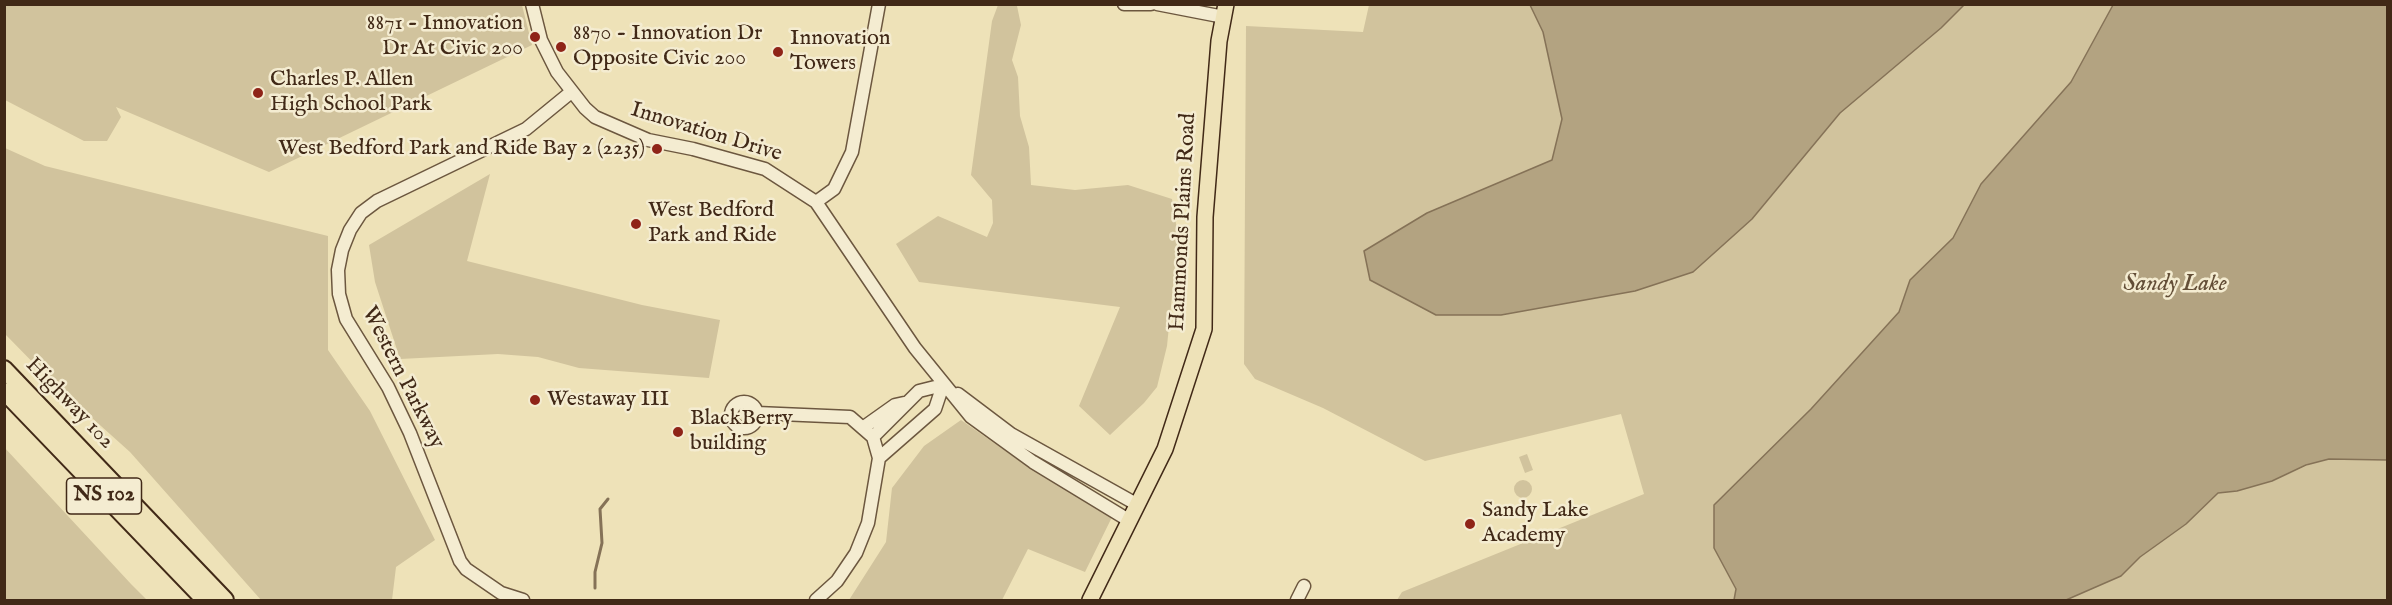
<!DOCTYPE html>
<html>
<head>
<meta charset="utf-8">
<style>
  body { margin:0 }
  #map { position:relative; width:2392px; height:605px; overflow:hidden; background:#eee2b8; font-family:"IM FELL English",serif }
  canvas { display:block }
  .frame { position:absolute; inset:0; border:6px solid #412917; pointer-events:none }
</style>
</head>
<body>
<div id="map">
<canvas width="2392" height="605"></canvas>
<div class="frame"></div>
</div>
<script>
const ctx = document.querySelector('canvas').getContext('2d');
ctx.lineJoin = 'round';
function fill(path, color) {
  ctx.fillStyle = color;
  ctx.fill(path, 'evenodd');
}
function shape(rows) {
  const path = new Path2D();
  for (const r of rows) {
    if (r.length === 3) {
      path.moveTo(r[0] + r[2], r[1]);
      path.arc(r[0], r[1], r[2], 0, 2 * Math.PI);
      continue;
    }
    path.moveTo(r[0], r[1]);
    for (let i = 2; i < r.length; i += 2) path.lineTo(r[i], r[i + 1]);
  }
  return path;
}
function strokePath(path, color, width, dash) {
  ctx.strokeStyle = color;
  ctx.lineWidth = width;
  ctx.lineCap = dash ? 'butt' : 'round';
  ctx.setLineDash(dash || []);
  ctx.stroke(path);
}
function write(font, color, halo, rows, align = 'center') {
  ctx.font = font + ' "IM FELL English",serif';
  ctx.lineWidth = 5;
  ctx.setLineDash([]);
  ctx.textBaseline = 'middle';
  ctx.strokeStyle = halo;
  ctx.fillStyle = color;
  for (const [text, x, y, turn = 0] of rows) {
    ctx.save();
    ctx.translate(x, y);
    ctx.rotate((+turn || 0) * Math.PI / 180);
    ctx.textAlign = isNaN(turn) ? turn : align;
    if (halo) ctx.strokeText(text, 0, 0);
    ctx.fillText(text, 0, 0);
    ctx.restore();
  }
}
const green = shape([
  [4,5,522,5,532,45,269,172,116,107,121,117,107,141,84,141,5,100],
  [998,5,1017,6,1021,25,1012,60,1018,77,1020,116,1029,147,1031,185,1075,190,1128,185,1172,199,1178,236,1167,346,1157,387,1144,403,1110,435,1079,406,1120,307,919,282,896,244,938,216,987,237,993,223,992,200,971,175,992,21],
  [1369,5,1530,5,1543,32,1562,119,1552,160,1427,213,1501,315,1635,291,1693,272,1752,219,1840,113,1941,28,1964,5,2113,5,2071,82,1981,184,1953,238,1910,280,1899,312,1811,409,1714,548,1736,590,1734,600,1397,600,1402,592,1644,494,1621,414,1425,461,1323,408,1255,379,1244,364,1246,26,1363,32],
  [5,148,45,166,328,236,328,350,370,411,435,540,396,567,392,600,261,600,130,452,53,383,5,334],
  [490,174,467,261,642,305,720,320,709,378,579,368,538,357,498,354,400,359,375,282,369,245],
  [961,420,1027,466,1113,515,1085,572,1028,549,1002,600,849,600,886,542,892,488,924,446],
  [4,447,131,584,147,600,5,600],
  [1527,454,1533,470,1525,473,1519,457],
  [2356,458,2387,460,2387,600,2066,600,2121,576,2140,557,2186,524,2218,493,2237,491,2272,481,2313,463,2334,458],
  [1523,489,9]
]);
const water = shape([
  [1530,5,1964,5,1941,28,1840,113,1752,219,1693,272,1635,291,1501,315,1436,315,1370,280,1364,251,1427,213,1552,160,1562,119,1543,32,1530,5],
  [2113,5,2387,5,2387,460,2329,459,2306,465,2272,481,2237,491,2218,493,2186,524,2140,557,2121,576,2066,600,1734,600,1736,589,1714,548,1714,505,1811,409,1899,312,1910,280,1953,238,1981,184,2071,82,2113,5]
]);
const stream = shape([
  [595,588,595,572,602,543,600,509,608,499]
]);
const minor = shape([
  [532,4,541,40,557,72,585,108,595,117,648,140,693,149,765,169,816,202,915,348,971,417,1033,462,1130,521],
  [1124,4,1151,4],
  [1157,4,1224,17],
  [816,202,834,189,852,152,879,4],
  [958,394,1011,434,1138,505],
  [744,415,13],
  [757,413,850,417,873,437,879,458,868,523,856,553,837,581,816,600],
  [864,427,895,405,904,403],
  [873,437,919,391,943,385],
  [879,458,935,409,943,385],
  [523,600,501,593,466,569,460,561,410,433,388,387,346,319,339,294,338,270,342,250,350,230,361,213,377,201,526,129,570,93],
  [1297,600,1304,586]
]);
const major = shape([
  [1090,600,1165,449,1204,329,1205,217,1219,41,1226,4]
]);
const highway = shape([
  [4,369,225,600],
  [4,391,205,600]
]);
const markers = [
  [535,37,6,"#8f2418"],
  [561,47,6,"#8f2418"],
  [778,52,6,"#8f2418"],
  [258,93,6,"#8f2418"],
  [657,149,6,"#8f2418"],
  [636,224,6,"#8f2418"],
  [535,400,6,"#8f2418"],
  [678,432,6,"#8f2418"],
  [1470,524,6,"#8f2418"]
];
const shields = [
  [104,496,75]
];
const shieldNames = [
  ["NS 102",104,496]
];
const poiNames = [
  ["8871 - Innovation",523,24,"right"],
  ["Dr At Civic 200",523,49,"right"],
  ["8870 - Innovation Dr",573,34],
  ["Opposite Civic 200",573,59],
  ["Innovation",790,39],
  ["Towers",790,64],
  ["Charles P. Allen",270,80],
  ["High School Park",270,105],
  ["West Bedford Park and Ride Bay 2 (2235)",645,149,"right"],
  ["West Bedford",648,211],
  ["Park and Ride",648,236],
  ["Westaway III",547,400],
  ["BlackBerry",690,419],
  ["building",690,444],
  ["Sandy Lake",1482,511],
  ["Academy",1482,536]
];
const streetNames = [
  ["Innovation Drive",706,133,17],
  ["Hammonds Plains Road",1184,222,-87],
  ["Western Parkway",402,378,63],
  ["Highway 102",69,404,46]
];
const waterNames = [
  ["Sandy Lake",2175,285]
];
fill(green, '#d1c39d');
fill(water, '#b3a381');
strokePath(water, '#857257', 1.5);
strokePath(stream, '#857257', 3);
strokePath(minor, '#6c573f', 15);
strokePath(major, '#412917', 18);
strokePath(highway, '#412917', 20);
strokePath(minor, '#f4ecd1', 12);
strokePath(major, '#eee2b8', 15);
strokePath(highway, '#eee2b8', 16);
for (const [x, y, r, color] of markers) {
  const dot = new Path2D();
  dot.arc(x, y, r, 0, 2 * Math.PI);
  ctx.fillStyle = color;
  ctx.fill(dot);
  strokePath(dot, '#f4ecd1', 2);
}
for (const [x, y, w] of shields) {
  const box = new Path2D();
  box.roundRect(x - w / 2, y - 18, w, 36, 4.5);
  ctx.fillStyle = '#f4ecd1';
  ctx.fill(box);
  strokePath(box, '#412917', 1.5);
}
write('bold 21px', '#412917', null, shieldNames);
write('22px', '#412917', '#f4ecd1', poiNames, 'left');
write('22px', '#412917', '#f4ecd1', streetNames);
write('italic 24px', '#634e37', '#f4ecd1', waterNames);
</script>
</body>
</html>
